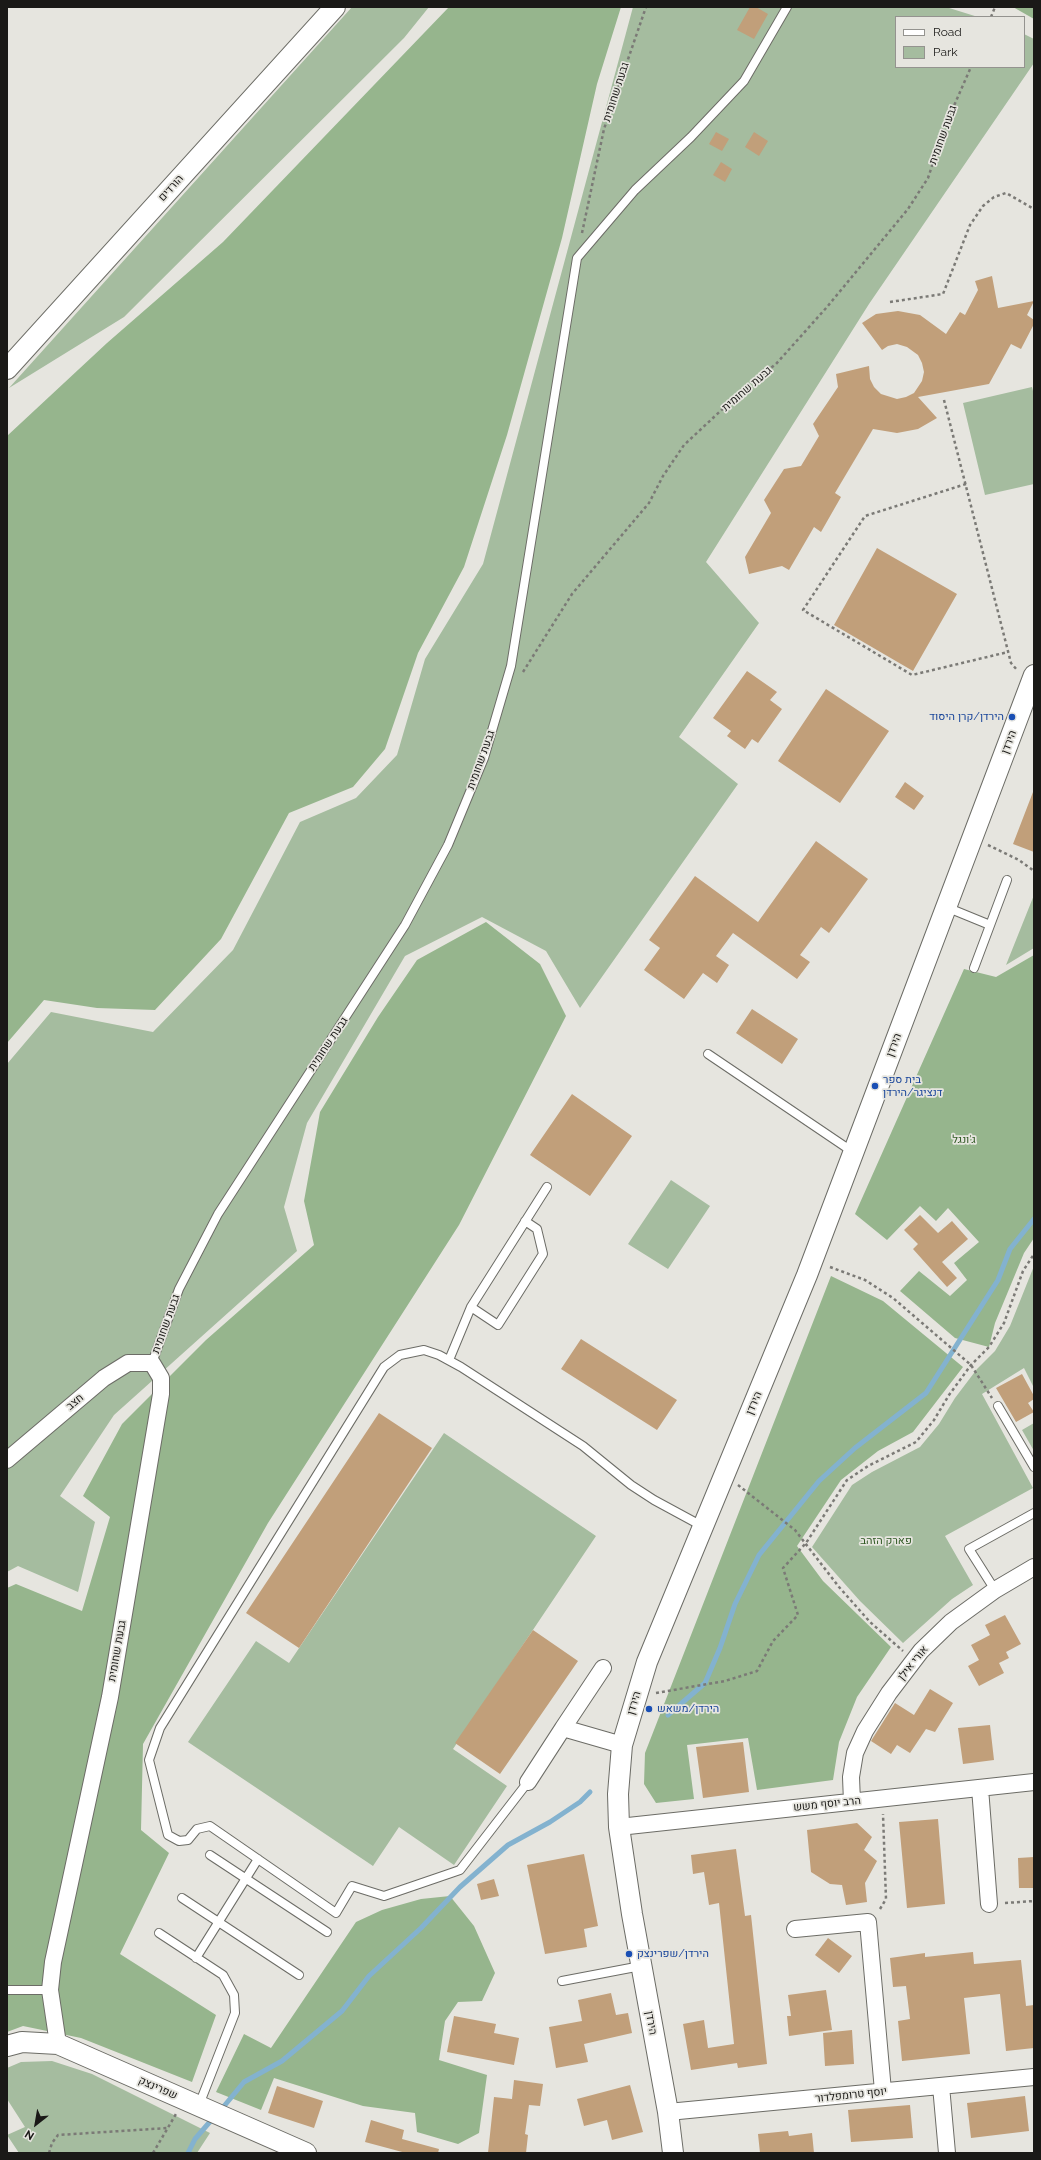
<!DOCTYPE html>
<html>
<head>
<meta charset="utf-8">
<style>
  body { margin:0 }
  #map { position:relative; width:1041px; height:2160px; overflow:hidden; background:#e6e5df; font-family:Raleway,sans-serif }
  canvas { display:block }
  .frame { position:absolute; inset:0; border:8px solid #1a1917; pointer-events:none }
  .legend { position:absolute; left:895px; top:16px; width:130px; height:52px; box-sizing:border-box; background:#e6e5df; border:1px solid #94938f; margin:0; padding:5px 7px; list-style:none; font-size:12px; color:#1a1917 }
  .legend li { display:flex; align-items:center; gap:8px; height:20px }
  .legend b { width:20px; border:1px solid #94938f }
  .north { position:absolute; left:16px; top:2104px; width:40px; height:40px; -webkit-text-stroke:3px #e6e5df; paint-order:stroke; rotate:211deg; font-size:11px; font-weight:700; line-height:16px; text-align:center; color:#1a1917 }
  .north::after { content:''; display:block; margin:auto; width:14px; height:18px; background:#1a1917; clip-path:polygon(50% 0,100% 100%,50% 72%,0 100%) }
</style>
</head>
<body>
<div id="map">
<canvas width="1041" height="2160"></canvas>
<div class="frame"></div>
<ul class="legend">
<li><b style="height:5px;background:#fff"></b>Road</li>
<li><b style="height:11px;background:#a5bc9f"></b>Park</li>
</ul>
<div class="north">N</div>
</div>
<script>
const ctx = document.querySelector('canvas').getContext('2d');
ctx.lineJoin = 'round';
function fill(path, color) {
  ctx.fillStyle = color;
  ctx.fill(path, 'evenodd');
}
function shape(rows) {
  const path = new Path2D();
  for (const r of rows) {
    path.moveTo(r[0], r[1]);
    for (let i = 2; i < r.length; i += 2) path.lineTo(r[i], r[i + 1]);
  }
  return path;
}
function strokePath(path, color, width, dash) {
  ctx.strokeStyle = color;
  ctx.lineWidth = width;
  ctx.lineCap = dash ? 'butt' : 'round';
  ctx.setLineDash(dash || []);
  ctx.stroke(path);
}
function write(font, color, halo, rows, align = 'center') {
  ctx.font = font + ' Raleway,Heebo,sans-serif';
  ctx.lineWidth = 3.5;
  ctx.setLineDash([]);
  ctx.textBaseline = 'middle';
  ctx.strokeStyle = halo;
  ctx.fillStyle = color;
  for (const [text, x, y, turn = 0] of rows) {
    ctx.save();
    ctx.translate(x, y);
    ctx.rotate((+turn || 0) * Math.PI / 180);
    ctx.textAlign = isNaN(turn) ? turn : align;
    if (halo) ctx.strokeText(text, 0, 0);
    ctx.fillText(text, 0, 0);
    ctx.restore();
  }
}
const green = shape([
  [352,7,429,7,404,38,124,317,9,388],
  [633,7,946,7,978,17,896,17,896,67,1024,67,1024,34,1034,39,1034,63,869,304,706,562,759,623,679,737,738,784,580,1008,546,951,482,917,405,956,307,1123,284,1207,297,1251,114,1415,60,1496,95,1522,78,1592,18,1566,7,1572,7,1064,51,1012,153,1032,233,950,300,822,356,798,397,755,425,659,483,564],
  [1032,387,1034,395,1034,484,985,495,963,403],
  [1034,895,1034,948,1006,965],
  [671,1180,710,1206,668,1269,628,1244],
  [1034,1266,1034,1388,1024,1368,982,1394,1033,1488,945,1536,973,1585,952,1599,903,1643,860,1601,812,1547,852,1485,872,1472,920,1447,939,1424,955,1398,977,1369,995,1351,1010,1326],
  [1034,1423,1034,1451,1022,1430],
  [444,1433,596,1536,453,1749,507,1786,454,1865,399,1827,373,1866,188,1742,256,1641,289,1663],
  [52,2061,92,2074,210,2133,197,2153,19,2153,7,2135,25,2127,7,2099,7,2068,21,2062]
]);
const forest = shape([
  [449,7,621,7,597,84,562,238,507,435,464,567,418,653,385,749,353,787,289,813,221,939,155,1010,97,1008,44,1000,7,1043,7,436,107,343,223,242],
  [1013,7,1034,7,1034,19],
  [486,922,540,964,566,1016,459,1225,268,1523,143,1744,141,1830,169,1853,120,1954,216,2015,192,2082,81,2038,23,2026,7,2032,7,1588,16,1584,82,1611,110,1517,83,1496,122,1424,206,1340,314,1245,304,1201,320,1112,378,1017,417,960],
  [1034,955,1034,1238,1024,1253,995,1323,989,1347,955,1338,900,1291,919,1271,950,1296,967,1280,954,1263,979,1242,948,1208,936,1221,920,1206,887,1240,855,1214,964,969,996,977],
  [831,1276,883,1301,963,1367,913,1432,878,1451,841,1480,797,1546,823,1581,891,1647,857,1697,839,1742,833,1780,757,1790,748,1738,687,1745,694,1799,656,1803,644,1784,645,1753],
  [450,1896,474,1926,495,1973,482,2001,458,2002,445,2021,439,2060,487,2075,479,2133,458,2144,417,2132,415,2113,363,2106,274,2078,261,2110,216,2092,244,2034,271,2048,356,1922,382,1910,421,1899]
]);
const stream = shape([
  [668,1715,705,1683,720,1648,735,1604,759,1555,819,1481,855,1448,926,1393,998,1280,1010,1249,1034,1219],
  [220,2111,244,2082,282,2061,342,2011,369,1976,421,1928,460,1887,508,1845,550,1822,580,1802,590,1792],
  [188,2153,195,2139,214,2117]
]);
const building = shape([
  [750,7,756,7,768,14,754,39,737,30],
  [716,132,729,139,722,151,709,144],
  [754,132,768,141,759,156,745,147],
  [721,162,732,169,725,182,713,175],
  [992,276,998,308,1034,301,1027,315,1034,320,1034,324,1021,349,1011,344,989,384,918,397,937,418,918,429,897,433,873,429,835,493,841,497,821,532,814,527,789,570,782,566,749,574,745,557,771,513,764,500,784,469,801,466,819,436,813,424,838,387,836,374,869,366,870,379,874,387,881,394,897,399,906,397,914,393,922,381,924,372,922,363,918,355,907,347,897,344,888,346,882,350,862,323,876,314,898,311,920,315,946,334,960,312,965,315,978,290,975,281],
  [877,548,957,594,913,671,834,625],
  [747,671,777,692,770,700,782,709,758,743,752,739,745,749,727,736,731,731,713,718],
  [826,689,889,731,840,803,778,761],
  [905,782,924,796,914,810,895,797],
  [1033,792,1034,792,1034,852,1013,844],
  [816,841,868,879,829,933,821,927,800,955,810,962,797,979,733,933,716,956,729,965,717,983,703,973,684,999,644,970,660,948,649,940,695,876,758,922],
  [752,1009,798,1039,782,1064,736,1033],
  [572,1094,632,1136,590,1196,530,1155],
  [920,1215,938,1233,952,1221,968,1239,942,1262,957,1278,947,1287,913,1249,918,1244,904,1230],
  [581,1339,677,1400,657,1430,561,1369],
  [1022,1374,1034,1396,1034,1399,1028,1403,1034,1412,1016,1422,996,1388],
  [379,1413,432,1448,299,1648,246,1613],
  [1005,1615,1021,1644,1006,1652,1009,1658,999,1663,1004,1673,979,1686,968,1666,979,1660,971,1645,990,1635,985,1625],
  [533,1630,578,1661,500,1774,455,1743],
  [930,1689,953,1703,935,1732,926,1729,910,1753,897,1745,891,1754,871,1741,895,1703,914,1715],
  [990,1725,994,1760,963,1764,958,1728],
  [743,1742,749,1792,703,1798,696,1747],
  [938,1819,945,1904,907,1908,899,1822],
  [857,1823,872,1837,864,1850,877,1861,865,1883,867,1902,846,1905,842,1885,830,1884,811,1872,807,1830],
  [736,1849,745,1916,751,1915,767,2064,738,2068,737,2063,691,2070,683,2024,704,2020,708,2048,734,2044,719,1903,709,1905,704,1872,693,1874,691,1855],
  [584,1854,598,1926,584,1929,587,1947,545,1954,527,1865],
  [1034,1857,1034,1888,1019,1888,1018,1858],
  [494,1879,499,1896,481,1900,477,1884],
  [828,1938,852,1956,839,1973,815,1955],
  [973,1952,974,1964,1021,1960,1026,2006,1034,2005,1034,2048,1006,2051,1000,1994,964,1998,970,2054,902,2061,898,2021,910,2019,906,1986,893,1987,890,1958,925,1953,925,1957],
  [826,1990,832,2030,789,2036,787,2016,791,2016,788,1995],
  [611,1993,616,2015,628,2013,632,2033,584,2044,588,2062,556,2068,549,2027,582,2021,578,2000],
  [454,2016,496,2024,494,2033,519,2038,514,2065,447,2052],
  [852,2030,854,2064,825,2066,823,2033],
  [514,2080,543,2084,540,2106,529,2105,525,2134,528,2135,526,2153,488,2153,494,2097,512,2099],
  [630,2085,643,2132,612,2140,607,2120,584,2126,577,2099],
  [277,2086,323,2101,314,2128,268,2113],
  [1025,2096,1029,2131,971,2138,967,2103],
  [910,2105,913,2138,851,2142,848,2110],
  [371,2120,404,2130,402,2139,439,2149,438,2153,406,2153,365,2142],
  [788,2131,789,2136,812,2133,814,2153,760,2153,758,2134]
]);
const path = shape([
  [991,17,995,7],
  [582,233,604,129,646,7],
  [890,302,943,294,970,225,983,206,994,197,1006,193,1034,209],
  [944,400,1011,663,1018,671],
  [966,484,865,516,803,610,912,675,1008,652],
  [523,672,572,594,649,503,663,476,684,445,744,389,776,364,827,307,908,209,928,178,946,124,971,67],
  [988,845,1019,860,1034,871],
  [830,1267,865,1280,893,1298,971,1365,992,1398],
  [738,1485,795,1530,839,1587,870,1622,903,1651],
  [656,1693,725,1681,757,1671,773,1641,798,1615,783,1568,806,1543,847,1480,868,1466,916,1442,934,1420,949,1395,971,1365,989,1347,1004,1323,1023,1271,1034,1254],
  [1005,1903,1034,1901],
  [880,1909,886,1899,883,1814],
  [49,2153,52,2143,58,2135,168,2128],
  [153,2153,176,2114]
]);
const service = shape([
  [946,907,990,925],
  [974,968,1007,880],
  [708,1054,853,1152],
  [471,1307,498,1325,543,1254,537,1229,525,1221],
  [449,1360,471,1307,547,1187],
  [152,1363,179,1289,218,1214,405,925,448,845,484,758,511,666,577,258,635,190,691,137,744,81,787,7],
  [998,1406,1034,1467],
  [995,1590,969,1549,1034,1513],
  [528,1782,460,1870,384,1896,352,1886,336,1913,210,1826,197,1829,188,1840,179,1841,168,1835,149,1760,160,1728,384,1367,400,1355,424,1350,439,1355,461,1367,583,1446,631,1485,654,1500,702,1526],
  [210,1855,327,1932],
  [182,1898,299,1975],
  [159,1933,223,1975,234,1995,235,2013,199,2105],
  [196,1958,258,1859],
  [562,1981,641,1966],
  [7,1990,50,1990]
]);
const minor = shape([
  [7,1460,104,1378,128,1363,152,1363,161,1378,161,1394,110,1697,53,1962,50,1990,58,2044],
  [563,1728,603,1668],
  [528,1782,563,1728,622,1745],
  [980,1788,989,1904],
  [852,1802,851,1777,855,1753,865,1731,889,1693,921,1651,951,1622,995,1590,1034,1567],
  [619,1827,1034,1782],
  [795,1929,868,1922,883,2091],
  [941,2086,947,2153],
  [668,2112,1034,2077]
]);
const tertiary = shape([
  [7,369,335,7],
  [7,2046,22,2042,58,2044,306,2153],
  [673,2153,668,2112,632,1914,619,1827,618,1794,622,1745,647,1662,807,1275,1034,675]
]);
const markers = [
  [1012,717,4,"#1a4fb4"],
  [875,1086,4,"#1a4fb4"],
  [649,1709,4,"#1a4fb4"],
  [629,1954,4,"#1a4fb4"]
];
const streetNames = [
  ["גבעת שחומית",616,92,-72],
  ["גבעת שחומית",943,135,-70],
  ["הורדים",171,188,-48],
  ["גבעת שחומית",747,389,-41],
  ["הירדן",1009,742,-69],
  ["גבעת שחומית",481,760,-70],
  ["גבעת שחומית",328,1044,-56],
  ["הירדן",894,1045,-69],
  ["גבעת שחומית",166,1324,-70],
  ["חצב",75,1402,-40],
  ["הירדן",754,1403,-67],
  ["גבעת שחומית",117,1651,-80],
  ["אורי אילן",913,1663,-51],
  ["הירדן",634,1703,-73],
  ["הרב יוסף משש",827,1804,-6],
  ["הירדן",651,2023,80],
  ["שפרינצק",158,2088,24],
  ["יוסף טרומפלדור",851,2095,-6]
];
const transitNames = [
  ["הירדן/קרן היסוד",1004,717,"right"],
  ["בית ספר",883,1080],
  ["דנציגר/הירדן",883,1093],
  ["הירדן/משאש",657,1709],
  ["הירדן/שפרינצק",637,1954]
];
const parkNames = [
  ["ג'ונגל",964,1140],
  ["פארק הזהב",886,1541]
];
fill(green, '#a5bc9f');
fill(forest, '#96b58d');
strokePath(stream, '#83b2cf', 5);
fill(building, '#c19f7a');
strokePath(service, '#6c6c66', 10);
strokePath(minor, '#6c6c66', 18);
strokePath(tertiary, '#6c6c66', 22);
strokePath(path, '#7b7a76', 2.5, [3, 3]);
strokePath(service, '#fff', 8);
strokePath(minor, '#fff', 16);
strokePath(tertiary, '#fff', 20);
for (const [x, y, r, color] of markers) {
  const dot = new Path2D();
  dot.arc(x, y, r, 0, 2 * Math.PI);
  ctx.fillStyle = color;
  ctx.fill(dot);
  strokePath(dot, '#e6e5df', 1.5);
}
write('11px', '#1a1917', '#e6e5df', streetNames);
write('11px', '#164399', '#e6e5df', transitNames, 'left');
write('11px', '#305924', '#e6e5df', parkNames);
</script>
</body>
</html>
